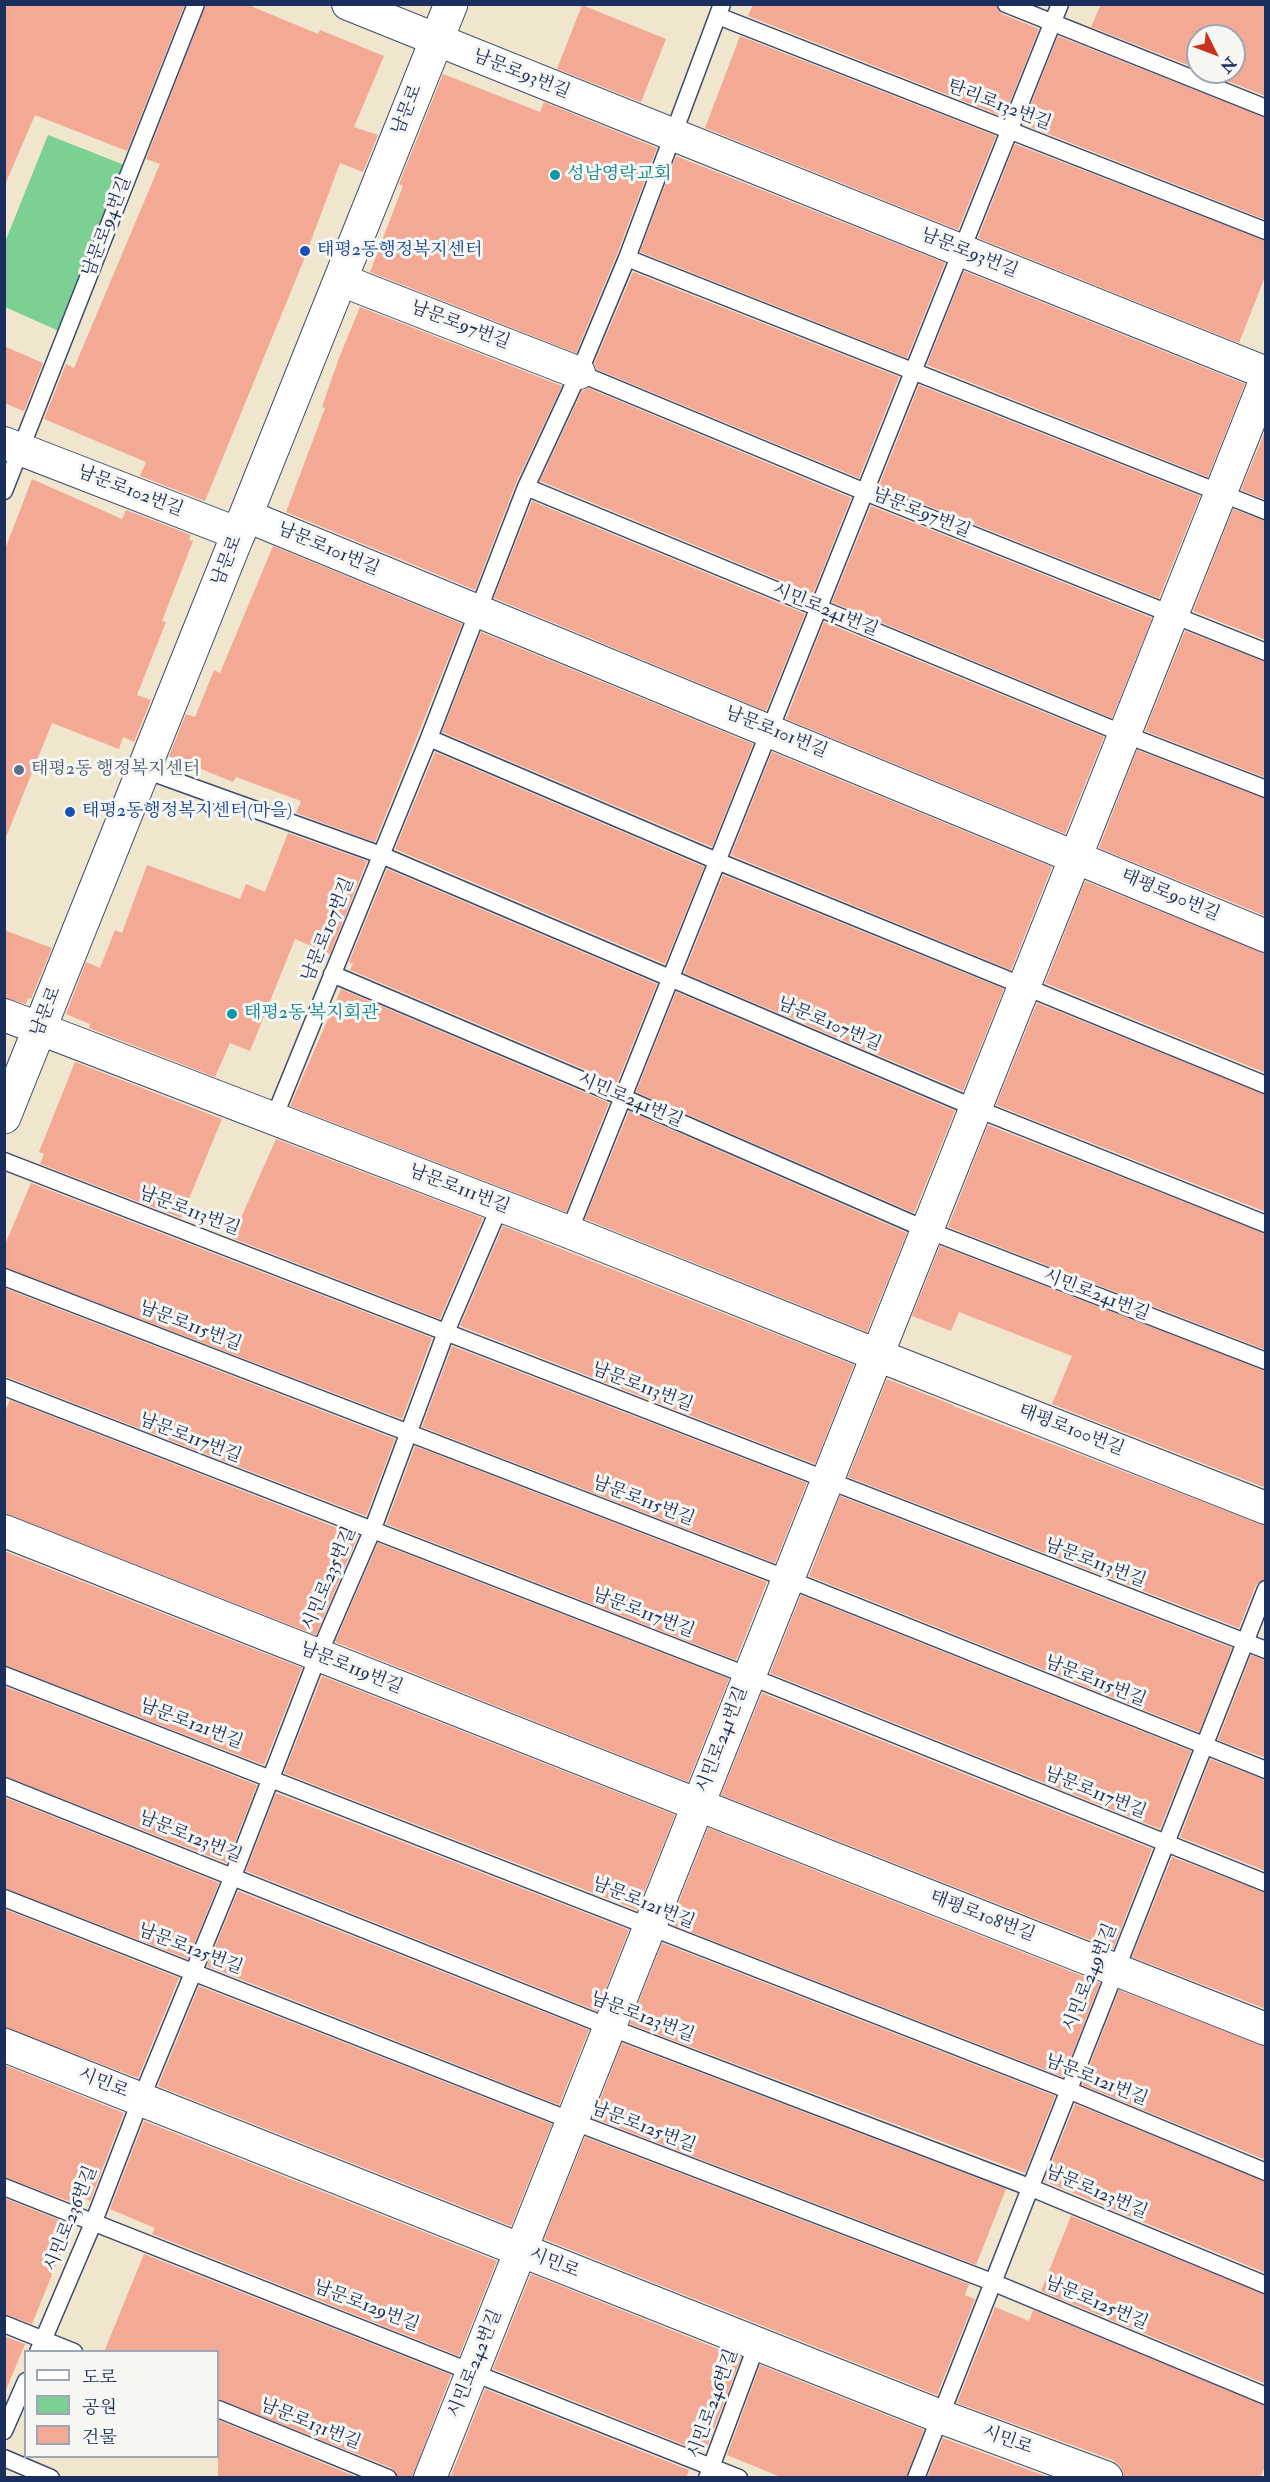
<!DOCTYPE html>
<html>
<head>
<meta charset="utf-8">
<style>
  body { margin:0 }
  #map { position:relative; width:1270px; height:2482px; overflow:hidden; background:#f0e6ce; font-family:"IM FELL Double Pica","Noto Serif KR",serif }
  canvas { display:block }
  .frame { position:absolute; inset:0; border:6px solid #1b2f5e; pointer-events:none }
  .legend { position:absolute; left:24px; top:2350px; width:195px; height:108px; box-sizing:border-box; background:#f6f6f2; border:2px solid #9ea6b7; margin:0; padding:8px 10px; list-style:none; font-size:18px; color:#1b2f5e }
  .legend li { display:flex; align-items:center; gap:12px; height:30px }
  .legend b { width:30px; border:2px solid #9ea6b7 }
  .north { position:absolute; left:1186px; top:24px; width:60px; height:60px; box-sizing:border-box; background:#f6f6f2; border:2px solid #9ea6b7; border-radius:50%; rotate:132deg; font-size:16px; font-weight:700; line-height:24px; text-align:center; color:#1b2f5e }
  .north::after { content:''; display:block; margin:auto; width:21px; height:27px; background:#c8321e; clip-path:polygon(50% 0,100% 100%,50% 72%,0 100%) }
</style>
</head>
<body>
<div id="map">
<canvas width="1270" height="2482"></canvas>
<div class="frame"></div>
<ul class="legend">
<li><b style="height:8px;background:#fff"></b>도로</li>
<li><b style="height:16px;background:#7cd094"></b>공원</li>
<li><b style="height:16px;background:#f3a994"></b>건물</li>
</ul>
<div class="north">N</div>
</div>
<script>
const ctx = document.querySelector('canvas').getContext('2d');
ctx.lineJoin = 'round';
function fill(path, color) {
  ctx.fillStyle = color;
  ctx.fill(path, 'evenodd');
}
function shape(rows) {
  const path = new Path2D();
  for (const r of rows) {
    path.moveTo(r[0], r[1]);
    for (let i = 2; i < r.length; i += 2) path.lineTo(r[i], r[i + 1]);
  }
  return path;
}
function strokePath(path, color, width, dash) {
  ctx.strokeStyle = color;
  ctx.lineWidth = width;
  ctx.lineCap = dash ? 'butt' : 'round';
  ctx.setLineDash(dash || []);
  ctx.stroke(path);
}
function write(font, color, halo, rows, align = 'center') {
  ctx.font = font + ' "IM FELL Double Pica","Noto Serif KR",serif';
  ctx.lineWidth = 6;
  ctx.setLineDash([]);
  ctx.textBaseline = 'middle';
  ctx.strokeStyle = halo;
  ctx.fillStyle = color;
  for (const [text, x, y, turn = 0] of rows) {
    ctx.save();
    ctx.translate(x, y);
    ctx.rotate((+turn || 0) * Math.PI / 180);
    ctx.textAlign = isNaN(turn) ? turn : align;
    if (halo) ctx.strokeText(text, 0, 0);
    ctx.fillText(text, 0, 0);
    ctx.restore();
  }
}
const green = shape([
  [48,135,127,166,61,332,5,307,5,242]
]);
const building = shape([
  [4,4,185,4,127,151,35,115,4,187],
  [206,4,246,4,318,34,320,30,384,56,354,127,378,135,363,172,340,163,303,262,205,501,140,476,146,462,44,419,66,364,74,368,160,164,146,159],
  [753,4,996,4,1002,14,1039,29,1004,117,748,16],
  [1101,4,1266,4,1266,96,1204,72,1234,72,1234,36,1198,36,1198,69,1091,27],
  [582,5,666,39,641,102,557,69],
  [740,36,996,136,958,230,705,128],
  [1058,36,1266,118,1266,220,1023,124],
  [443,74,540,112,544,102,657,148,617,254,576,353,370,272,403,186,399,184],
  [1015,144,1266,241,1266,274,1239,343,978,238],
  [676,156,945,263,907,358,640,252],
  [964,271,1245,384,1208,477,927,365],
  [633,272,899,377,859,478,596,369,594,364],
  [360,307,562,386,516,483,475,590,286,512,325,408,322,407,339,358],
  [4,346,43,363,24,411,4,403],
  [919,385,1200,496,1159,598,879,486],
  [588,388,851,498,813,594,540,481,582,391],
  [1266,429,1266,500,1241,490],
  [32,479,122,519,126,510,191,535,189,540,193,541,162,621,166,622,137,695,151,700,134,742,123,737,119,749,52,723,6,837,4,552],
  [532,501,805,614,766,711,494,598],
  [871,506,1152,618,1112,718,832,602],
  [1233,509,1266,521,1266,640,1193,611],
  [273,546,462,624,375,842,296,813,301,801,236,777,233,782,169,756,186,714,195,717,214,670,220,673],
  [824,622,1104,737,1065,834,786,719],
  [1185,631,1266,662,1266,778,1145,731],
  [481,632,753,744,712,847,442,732],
  [1137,750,1266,799,1266,916,1099,848],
  [435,752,704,867,665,964,395,849],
  [772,752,1052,867,1011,970,731,855],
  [288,833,367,861,330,954,295,939,250,1051,230,1043,215,1077,89,1028,90,1024,66,1014,86,962,100,968,115,930,122,933,147,865,240,899,246,884,265,892],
  [387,869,657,984,617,1083,350,970,353,964,349,962],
  [723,875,1004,989,963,1091,684,973],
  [1085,881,1266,954,1266,1073,1045,983],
  [4,930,52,948,31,999,28,998,26,1004,4,998],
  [341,989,609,1103,566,1212,290,1106],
  [676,992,955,1111,914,1213,636,1092],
  [1037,1003,1266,1095,1266,1212,996,1105],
  [75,1062,222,1119,181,1218,40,1164,44,1154,39,1152],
  [629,1111,907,1233,867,1332,585,1219],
  [988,1125,1266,1234,1266,1350,948,1227],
  [276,1139,483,1218,440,1319,232,1238],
  [31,1183,432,1338,402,1419,4,1267,4,1247],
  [503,1226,854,1365,815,1464,460,1326],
  [940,1246,1266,1371,1266,1488,1052,1404,1072,1356,959,1312,951,1331,912,1316],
  [4,1288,395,1439,366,1516,4,1376],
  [452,1346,807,1483,775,1563,422,1427],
  [887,1379,953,1405,953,1406,1266,1526,1266,1579,1256,1585,1239,1628,848,1477],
  [10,1400,358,1536,316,1635,4,1513,4,1414],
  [415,1446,767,1582,736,1660,386,1524],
  [840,1496,1232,1648,1199,1732,809,1576],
  [378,1543,729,1679,688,1782,335,1642],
  [4,1551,302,1668,264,1765,4,1665],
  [801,1595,1191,1751,1160,1829,770,1673],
  [1251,1655,1266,1660,1266,1758,1218,1740],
  [322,1676,675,1815,637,1910,284,1773],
  [4,1686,257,1785,227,1863,4,1776],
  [762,1693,1152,1849,1113,1949,721,1795],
  [1210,1759,1266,1780,1266,1871,1180,1837],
  [276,1793,629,1930,597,2011,246,1871],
  [4,1797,219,1883,188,1959,4,1888],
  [708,1828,1100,1983,1063,2077,670,1924],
  [1172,1857,1266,1893,1266,2009,1132,1957],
  [238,1891,589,2030,559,2105,207,1966],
  [4,1909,179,1978,138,2078,4,2027],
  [662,1943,1055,2096,1025,2173,630,2024],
  [199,1986,552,2124,511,2226,158,2086],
  [1119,1990,1266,2047,1266,2160,1082,2085],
  [622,2043,1006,2189,976,2265,593,2118],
  [4,2065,124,2113,90,2201,82,2197,79,2205,4,2177],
  [1075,2104,1266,2182,1266,2273,1044,2181],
  [144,2121,497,2261,459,2356,152,2234,155,2228,110,2209],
  [585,2137,969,2284,965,2295,975,2299,937,2395,544,2239],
  [4,2198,72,2225,32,2324,4,2314],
  [1071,2216,1266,2295,1266,2384,1041,2291],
  [144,2254,451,2375,412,2478,398,2478,392,2468,218,2399,218,2352,104,2352],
  [531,2274,741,2358,707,2447,700,2444,697,2450,493,2369],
  [995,2307,1029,2321,1033,2310,1266,2406,1266,2464,1260,2478,1124,2478,1121,2467,1113,2460,957,2403],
  [4,2336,25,2344,6,2390,4,2390],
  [760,2365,924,2430,906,2478,783,2478,727,2455],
  [485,2389,689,2470,686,2478,450,2478],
  [218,2420,359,2478,218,2478],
  [943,2438,1051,2478,927,2478]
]);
const lane = shape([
  [1006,4,1266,108],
  [718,16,1266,231],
  [627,258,1266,511],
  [579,373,865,492,1266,652],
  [526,487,1124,734,1266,789],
  [4,491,196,4],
  [429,738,717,861,1266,1085],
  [145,770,381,855,975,1108,1266,1224],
  [332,974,622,1097,927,1230,1266,1361],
  [273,1120,429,738,526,487,579,373,627,258,722,4],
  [4,1161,1266,1650],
  [569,1232,1060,4],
  [4,1277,788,1579,1266,1770],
  [4,1387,749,1676,1266,1883],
  [4,1675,1068,2090,1266,2172],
  [4,1786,609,2027,1029,2187,1266,2285],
  [4,1898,572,2121,992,2282,1266,2396],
  [4,2187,739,2478],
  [4,2324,74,2352],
  [38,2352,94,2221,141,2099,233,1876,318,1656,372,1531,446,1332,500,1206],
  [218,2409,388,2478],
  [4,2431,26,2381],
  [4,2458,51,2478],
  [707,2478,757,2344],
  [916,2478,1266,1589]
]);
const street = shape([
  [348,4,1266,373],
  [341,280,579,373],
  [4,443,239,534],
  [247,516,1266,936],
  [4,1015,569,1232,877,1355,1266,1508],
  [4,1531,1266,2029],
  [430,2478,1266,379]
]);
const secondary = shape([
  [4,1117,451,4],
  [4,2045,939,2416,1106,2478]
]);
const markers = [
  [555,175,6,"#0f9aa8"],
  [305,251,6,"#1a4fb4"],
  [19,770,6,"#5c6f8a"],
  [70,812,6,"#1a4fb4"],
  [232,1014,6,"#0f9aa8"]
];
const streetNames = [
  ["남문로93번길",521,75,22],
  ["탄리로132번길",999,106,21],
  ["남문로",408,110,-68],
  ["남문로94번길",108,227,-69],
  ["남문로93번길",969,254,22],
  ["남문로97번길",460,326,21],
  ["남문로102번길",130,492,21],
  ["남문로97번길",921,514,22],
  ["남문로101번길",328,550,23],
  ["남문로",228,561,-68],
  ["시민로241번길",825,611,22],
  ["남문로101번길",776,733,22],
  ["태평로90번길",1170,896,23],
  ["남문로107번길",329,930,-68],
  ["남문로",47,1012,-68],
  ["남문로107번길",829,1025,23],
  ["시민로241번길",630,1101,23],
  ["남문로111번길",459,1190,21],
  ["남문로113번길",189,1212,21],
  ["시민로241번길",1096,1296,21],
  ["남문로115번길",190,1327,21],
  ["남문로113번길",642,1388,21],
  ["태평로100번길",1071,1431,21],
  ["남문로117번길",190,1439,21],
  ["남문로115번길",643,1502,21],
  ["남문로113번길",1095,1564,21],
  ["시민로235번길",330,1579,-67],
  ["남문로117번길",643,1614,21],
  ["남문로119번길",351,1669,22],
  ["남문로115번길",1095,1682,22],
  ["남문로121번길",191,1725,21],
  ["시민로241번길",723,1740,-69],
  ["남문로117번길",1095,1794,22],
  ["남문로123번길",190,1838,22],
  ["남문로121번길",643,1904,22],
  ["태평로108번길",982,1917,21],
  ["남문로125번길",190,1950,21],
  ["시민로249번길",1091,1978,-68],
  ["남문로123번길",642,2018,21],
  ["남문로121번길",1096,2081,22],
  ["시민로",103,2084,22],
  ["남문로125번길",643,2128,21],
  ["남문로123번길",1096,2193,23],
  ["시민로236번길",72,2219,-68],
  ["시민로",554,2264,22],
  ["남문로125번길",1096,2304,23],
  ["남문로129번길",366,2307,21],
  ["시민로242번길",476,2364,-68],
  ["시민로246번길",714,2404,-70],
  ["남문로131번길",310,2425,22],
  ["시민로",1007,2441,20]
];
const cultureNames = [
  ["성남영락교회",567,175],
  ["태평2동 복지회관",244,1014]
];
const transitNames = [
  ["태평2동행정복지센터",317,251],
  ["태평2동행정복지센터(마을)",82,812]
];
const serviceNames = [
  ["태평2동 행정복지센터",31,770]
];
fill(green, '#7cd094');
fill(building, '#f3a994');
strokePath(lane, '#3b4a6f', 19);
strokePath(street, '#3b4a6f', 34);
strokePath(secondary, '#3b4a6f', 35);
strokePath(lane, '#fff', 16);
strokePath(street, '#fff', 32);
strokePath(secondary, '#fff', 33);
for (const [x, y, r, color] of markers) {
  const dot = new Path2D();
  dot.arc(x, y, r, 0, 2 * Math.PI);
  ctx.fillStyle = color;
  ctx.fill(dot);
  strokePath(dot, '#f6f6f2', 2);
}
write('18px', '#1b2f5e', '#f6f6f2', streetNames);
write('18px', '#0d838f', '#f6f6f2', cultureNames, 'left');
write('18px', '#164399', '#f6f6f2', transitNames, 'left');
write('18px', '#4e5e75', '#f6f6f2', serviceNames, 'left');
</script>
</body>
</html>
